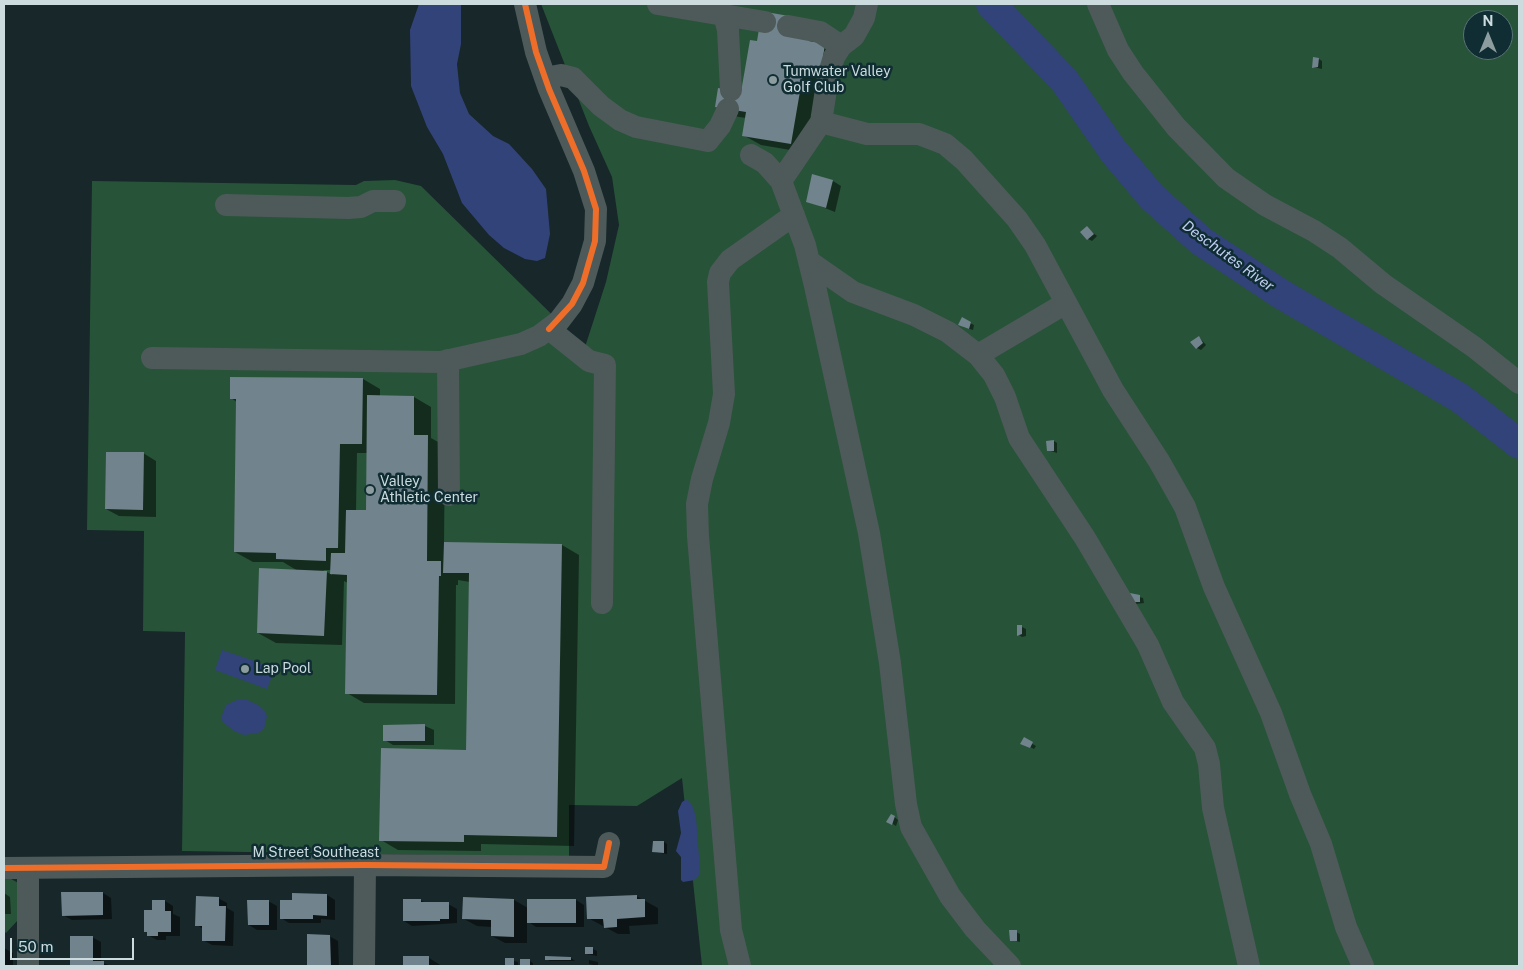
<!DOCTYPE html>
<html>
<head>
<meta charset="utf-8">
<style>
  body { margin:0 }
  #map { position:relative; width:1523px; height:970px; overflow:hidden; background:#17272a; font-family:"Public Sans",sans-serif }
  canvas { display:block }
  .frame { position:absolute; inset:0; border:5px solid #cbdbde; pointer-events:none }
  .north { position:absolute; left:1463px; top:10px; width:50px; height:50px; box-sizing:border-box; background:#0f2d32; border:1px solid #5a7377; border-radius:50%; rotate:0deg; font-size:14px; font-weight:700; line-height:20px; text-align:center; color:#cbdbde }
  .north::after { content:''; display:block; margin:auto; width:18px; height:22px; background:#8c9c9f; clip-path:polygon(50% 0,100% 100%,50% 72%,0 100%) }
  .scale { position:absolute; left:10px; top:938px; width:124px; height:22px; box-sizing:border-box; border:2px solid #cbdbde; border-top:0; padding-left:6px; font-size:15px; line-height:18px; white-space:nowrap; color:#cbdbde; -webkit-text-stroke:4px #0f2d32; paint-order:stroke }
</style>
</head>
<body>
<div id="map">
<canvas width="1523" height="970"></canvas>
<div class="frame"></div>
<div class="north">N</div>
<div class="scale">50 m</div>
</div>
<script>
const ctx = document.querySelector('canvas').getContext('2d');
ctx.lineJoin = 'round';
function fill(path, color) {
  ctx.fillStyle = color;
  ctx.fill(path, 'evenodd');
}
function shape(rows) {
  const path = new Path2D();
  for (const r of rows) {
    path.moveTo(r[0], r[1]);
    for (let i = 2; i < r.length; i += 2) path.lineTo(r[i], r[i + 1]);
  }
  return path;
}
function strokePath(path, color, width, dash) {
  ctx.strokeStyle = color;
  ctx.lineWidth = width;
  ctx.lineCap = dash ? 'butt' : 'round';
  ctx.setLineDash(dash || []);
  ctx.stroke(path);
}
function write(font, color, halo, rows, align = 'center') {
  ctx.font = font + ' "Public Sans",sans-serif';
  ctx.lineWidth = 5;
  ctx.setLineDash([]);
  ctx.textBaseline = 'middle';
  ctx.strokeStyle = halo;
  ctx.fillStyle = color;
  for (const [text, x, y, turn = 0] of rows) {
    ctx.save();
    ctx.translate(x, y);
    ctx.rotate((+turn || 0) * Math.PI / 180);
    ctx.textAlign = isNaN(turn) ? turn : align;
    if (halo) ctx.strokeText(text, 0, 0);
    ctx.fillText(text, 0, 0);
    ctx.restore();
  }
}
const green = shape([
  [541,4,1519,4,1519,966,702,966,682,778,637,806,569,805,569,857,182,851,185,632,143,631,144,531,87,530,92,181,356,185,364,181,395,180,421,186,585,347,606,282,619,225,612,177,589,126],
  [1473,20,1503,20,1503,50,1473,50],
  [4,875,22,885,18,920,6,933,4,931]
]);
const water = shape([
  [419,4,461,4,461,44,457,64,460,93,469,114,493,136,509,144,532,169,546,189,550,234,545,258,537,261,525,259,504,248,489,235,462,203,443,154,427,127,411,86,410,30],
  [222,650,275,668,267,689,215,670],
  [237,700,247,700,258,705,264,710,267,716,264,729,258,733,244,735,234,731,223,722,221,718,226,705],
  [687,799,692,805,696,817,700,870,700,874,695,880,683,882,681,880,681,857,676,851,681,833,678,811,682,802]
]);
const shadow = shape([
  [767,14,842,55,808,153,761,145,743,135,746,118,733,116],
  [1319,59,1322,61,1322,69,1313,67],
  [833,181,841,186,835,212,807,201],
  [1087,228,1097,236,1092,241,1088,239],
  [962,319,974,325,973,330,963,327],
  [1199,337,1206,345,1201,350,1197,348],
  [363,379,380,389,380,397,414,397,431,407,431,438,445,446,444,543,562,545,579,555,574,846,481,844,481,851,398,850,381,840,467,751,470,582,458,580,458,585,456,585,455,704,364,703,347,693,348,583,344,581,342,645,276,643,258,633,298,571,283,562,253,562,235,552,237,402,231,398],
  [357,453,368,453,367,511,356,511],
  [323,570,332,570,332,575],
  [1054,441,1057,443,1057,453,1048,450],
  [143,453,156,461,156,517,119,516,106,509],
  [1132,595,1143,598,1144,603,1136,604],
  [1022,627,1026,629,1026,636,1022,637,1019,635],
  [385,726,425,726,434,730,434,745,393,745,385,740],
  [1024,739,1036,746,1034,749,1022,743],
  [892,815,898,820,896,826,888,821],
  [664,842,667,844,667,854,654,852],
  [4,893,10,897,11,914,4,914],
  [103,893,111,898,112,919,72,920,63,915],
  [327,895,335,900,335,920,321,919,321,923,289,923,281,918,293,901],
  [636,896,658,908,658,924,629,926,630,934,618,934,588,918],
  [218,898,227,903,227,908,234,912,233,946,212,945,203,940,203,929,197,925],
  [420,900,426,903,448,904,457,909,457,923,412,926,404,921],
  [514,900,528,908,576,900,584,905,584,927,536,927,527,921,527,943,505,943,492,936,492,927,477,926,464,919],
  [165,901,173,906,173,914,180,917,180,936,166,936,166,940,157,940,148,935,148,933,153,911],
  [268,901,277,906,277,930,257,930,249,925],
  [1016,932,1020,934,1020,942,1011,940],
  [308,936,329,936,338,941,339,966,308,966],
  [71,937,92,937,101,942,101,962,111,966,73,966],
  [4,948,13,953,13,966,4,966],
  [593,949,597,951,597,956,586,954],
  [404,957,429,958,442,966,404,966],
  [571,958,575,961,550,961,546,959],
  [506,959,518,962,518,966,506,966],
  [521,960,530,961,533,963,533,966,521,966],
  [589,960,598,962,598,966,589,964]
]);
const river = shape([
  [991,4,1064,80,1114,152,1152,197,1201,241,1281,294,1460,398,1519,444]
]);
const building = shape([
  [766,12,789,16,809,37,809,41,825,44,821,71,804,68,791,144,742,136,746,112,715,107,718,88,741,92,750,40,757,41,759,29],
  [1313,57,1319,58,1318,67,1312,68],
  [812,174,833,180,826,208,806,202],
  [1087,226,1094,234,1087,240,1080,232],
  [962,317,971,322,969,329,958,325],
  [1199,336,1203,343,1196,349,1190,342],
  [230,377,363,378,362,444,340,444,338,548,326,548,326,561,276,559,276,553,234,552,236,399,230,399],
  [367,395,414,396,414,435,428,435,427,561,441,561,441,576,439,576,437,695,345,694,347,575,330,574,331,553,345,553,346,510,366,510],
  [1054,440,1054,451,1047,451,1046,441],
  [106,452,144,452,143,510,105,509],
  [444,542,562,544,557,837,464,835,464,842,379,841,381,748,466,750,469,573,443,573],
  [259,568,327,571,324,636,257,633],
  [1130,593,1140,595,1140,602,1131,602],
  [1017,625,1022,625,1022,634,1017,636],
  [425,724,425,741,383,741,383,725],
  [1024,737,1033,742,1030,748,1020,744],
  [891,814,895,816,892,825,886,822],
  [653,841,664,841,664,853,652,852],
  [61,892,103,892,103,915,62,916],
  [292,893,327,894,327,916,313,915,313,919,280,919,280,900,292,900],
  [637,895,637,899,645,899,645,917,617,919,617,927,604,928,603,919,587,919,586,897],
  [196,896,219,897,219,906,226,906,225,941,202,941,202,926,195,926],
  [463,897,514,899,514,937,491,936,491,920,462,919],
  [403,899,421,899,421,902,449,902,449,919,440,919,440,921,403,921],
  [527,899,576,899,576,923,527,923],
  [152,900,165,900,165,911,171,911,171,932,158,932,158,936,147,936,147,932,144,932,144,910,152,910],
  [247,900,269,900,269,925,248,925],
  [1009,930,1017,930,1017,941,1010,941],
  [307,934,330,935,331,966,307,966],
  [70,936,93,936,93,961,104,961,104,966,70,965],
  [585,947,593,947,593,954,585,954],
  [403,956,429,956,429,965,403,966],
  [545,956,571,957,571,960,545,960],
  [505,958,514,958,514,966,505,966],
  [520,959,530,959,530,966,520,966]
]);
const minor = shape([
  [658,4,765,22],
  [1098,4,1118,50,1133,73,1176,127,1226,178,1265,205,1314,231,1340,248,1383,284,1474,347,1519,383],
  [724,15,728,30,731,90],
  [788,26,820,32,841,46],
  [545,78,561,75,573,78,601,106,620,120,636,127,708,141,720,126,728,109],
  [821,122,828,77,834,57,841,46,854,36,864,18,867,4],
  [751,155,765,163,781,181,805,245,815,286,869,533,890,663,906,804,911,827,950,896,975,929,1010,966],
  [781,181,821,122,867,134,919,134,945,144,964,160,1017,219,1035,245,1113,390,1159,461,1185,507,1214,587,1271,713,1300,794,1321,844,1346,927,1363,966],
  [226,205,348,208,361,207,373,201,395,201],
  [810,262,853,292,914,315,948,332,978,355,994,375,1005,397,1019,438,1085,538,1148,645,1173,702,1205,748,1209,764,1213,808,1249,966],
  [549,329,589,361,605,365,602,603],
  [978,355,1066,303],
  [152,358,441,362,521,344,539,336,559,321,572,304,583,283,595,241,596,209,584,171,549,89,536,52,525,4],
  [448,360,449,495],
  [4,868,365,865,604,867,609,843],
  [28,966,28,868],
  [364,966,365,865],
  [740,966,731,930,698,536,697,504,702,479,719,423,724,394,718,282,720,273,730,260,794,215]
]);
const cycleway = shape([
  [525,4,536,52,549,89,584,171,596,209,595,241,583,283,572,304,549,329],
  [4,868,365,865,604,867,609,843]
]);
const markers = [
  [773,80,5,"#8c9c9f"],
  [370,490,5,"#8c9c9f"],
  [245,669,5,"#8c9c9f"]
];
const poiNames = [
  ["Tumwater Valley",783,72],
  ["Golf Club",783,88],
  ["Valley",380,482],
  ["Athletic Center",380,498],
  ["Lap Pool",255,669]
];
const streetNames = [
  ["M Street Southeast",316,853]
];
const waterNames = [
  ["Deschutes River",1228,256,36]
];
fill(green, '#275338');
fill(water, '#32437a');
fill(shadow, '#0007');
strokePath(river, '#32437a', 30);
fill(building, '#71838c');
strokePath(minor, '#4d5a59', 22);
strokePath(cycleway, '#ee6e29', 6);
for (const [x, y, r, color] of markers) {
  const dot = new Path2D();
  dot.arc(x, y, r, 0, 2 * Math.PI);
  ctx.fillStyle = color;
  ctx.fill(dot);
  strokePath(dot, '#0f2d32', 2);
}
write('14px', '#cbdbde', '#0f2d32', poiNames, 'left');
write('14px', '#cbdbde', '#0f2d32', streetNames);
write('italic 15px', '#c0cdf2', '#0f2d32', waterNames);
</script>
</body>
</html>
